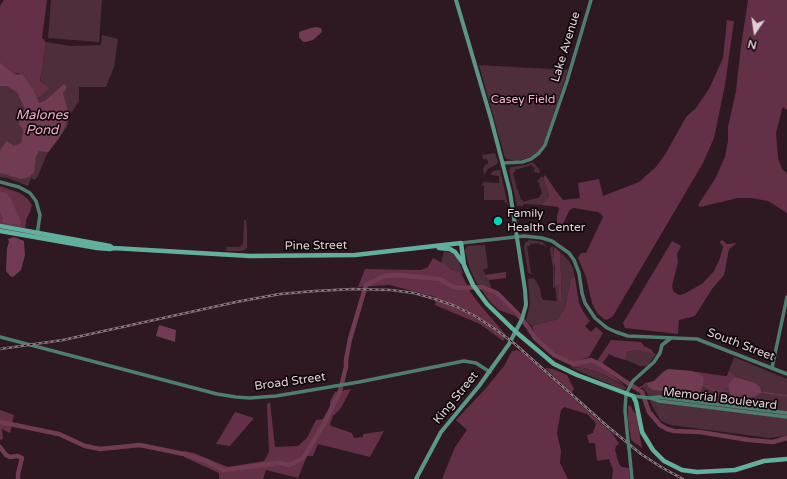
<!DOCTYPE html>
<html>
<head>
<meta charset="utf-8">
<style>
  body { margin:0 }
  #map { position:relative; width:787px; height:479px; overflow:hidden; background:#2e1822; font-family:"Varela Round",sans-serif }
  canvas { display:block }
  .north { position:absolute; left:735px; top:12px; width:40px; height:40px; -webkit-text-stroke:3px #10070a; paint-order:stroke; rotate:193deg; font-size:11px; font-weight:700; line-height:16px; text-align:center; color:#e0d0d6 }
  .north::after { content:''; display:block; margin:auto; width:14px; height:18px; background:#e0d0d6; clip-path:polygon(50% 0,100% 100%,50% 72%,0 100%) }
</style>
</head>
<body>
<div id="map">
<canvas width="787" height="479"></canvas>
<div class="north">N</div>
</div>
<script>
const ctx = document.querySelector('canvas').getContext('2d');
ctx.lineJoin = 'round';
function fill(path, color) {
  ctx.fillStyle = color;
  ctx.fill(path, 'evenodd');
}
function shape(rows) {
  const path = new Path2D();
  for (const r of rows) {
    path.moveTo(r[0], r[1]);
    for (let i = 2; i < r.length; i += 2) path.lineTo(r[i], r[i + 1]);
  }
  return path;
}
function strokePath(path, color, width, dash) {
  ctx.strokeStyle = color;
  ctx.lineWidth = width;
  ctx.lineCap = dash ? 'butt' : 'round';
  ctx.setLineDash(dash || []);
  ctx.stroke(path);
}
function write(font, color, halo, rows, align = 'center') {
  ctx.font = font + ' "Varela Round",sans-serif';
  ctx.lineWidth = 3.5;
  ctx.setLineDash([]);
  ctx.textBaseline = 'middle';
  ctx.strokeStyle = halo;
  ctx.fillStyle = color;
  for (const [text, x, y, turn = 0] of rows) {
    ctx.save();
    ctx.translate(x, y);
    ctx.rotate((+turn || 0) * Math.PI / 180);
    ctx.textAlign = isNaN(turn) ? turn : align;
    if (halo) ctx.strokeText(text, 0, 0);
    ctx.fillText(text, 0, 0);
    ctx.restore();
  }
}
const green = shape([
  [51,0,102,0,99,42,48,38],
  [102,35,118,39,114,67,106,87,79,87,79,101,70,115,67,127,46,156,38,176,35,180,31,178,28,186,7,178,0,177,0,62,35,102,40,96,50,88,40,81,46,42,71,46,101,45],
  [479,65,568,70,545,140,540,150,530,157,517,161,507,159,505,158],
  [495,153,498,162,497,164,488,169,484,175,483,169,485,165,488,164,488,161,486,159,483,159,482,155],
  [533,162,539,169,540,171,539,173,534,172,535,167,533,168,532,165,515,170,515,172,513,173,517,188,516,188,518,190,521,200,523,200,523,202,540,197,540,195,542,194,539,183,537,181,542,176,549,195,548,198,541,205,524,204,523,206,517,206,509,170,511,167,525,165],
  [498,170,500,170,508,205,505,202,504,200,484,200,484,186,482,185,483,182,499,183,499,176,490,175,493,171],
  [244,220,246,220,247,229,247,248,242,251,226,251,227,247,239,247,243,244],
  [529,240,543,242,545,245,546,249,544,245,540,245,539,243,530,244,530,246,527,246,531,273,533,273,531,274,528,273,524,247,525,243],
  [485,245,488,268,483,270,489,280,491,288,477,284,470,269,465,251,466,248,468,246],
  [553,246,555,284,559,285,562,300,560,252,569,261,573,268,575,278,571,278,565,307,558,319,532,326,526,320,530,304,528,279,534,278,540,288,541,296,543,300,557,301,555,287,553,288,553,268,550,251,550,248],
  [444,251,452,253,457,257,463,273,459,274,441,263],
  [638,350,656,354,648,365,645,366,640,366,626,360,626,352],
  [734,357,787,379,787,436,769,438,671,425,661,421,651,404,647,393,642,387,645,383,654,381,663,372,668,369,727,376],
  [569,367,583,368,601,373,627,388,624,390,621,389]
]);
const forest = shape([
  [4,0,47,0,42,38,46,42,40,81,50,88,37,99,35,93,18,73,14,74,0,62,0,6],
  [748,0,787,0,787,110,783,107,782,109,776,133,778,158,782,169,787,173,787,213,768,201,751,198,738,198,700,207,698,205,715,179,725,157,728,141,728,127,736,91,741,46],
  [727,20,734,21,725,85,714,138,703,163,613,316,607,320,604,319,597,313,592,303,586,277,578,258,581,253,586,253,603,217,601,214,598,212,574,208,571,209,569,211,563,224,557,225,557,216,559,209,558,207,541,205,548,198,549,195,543,178,545,175,556,191,563,200,580,198,578,183,599,179,603,196,639,182,656,167,666,153,686,117,696,108,710,87,723,58],
  [0,186,20,193,28,199,32,205,30,212,26,220,26,224,25,228,0,224],
  [722,240,727,244,737,243,729,249,724,275,712,289,695,316,679,320,678,334,625,328,623,323,672,241,681,246,677,254,678,262,672,286,673,291,677,294,680,295,686,293,703,283,714,271,720,258,723,247,720,242],
  [554,247,560,252,562,301,559,300,559,285,555,285,555,267,553,261],
  [433,258,444,264,452,270,461,273,471,293,481,306,506,335,503,341,480,324,435,305,436,297,389,285,358,287,365,269,421,270,428,267],
  [506,272,506,278,489,280,485,275],
  [571,278,575,278,579,303,584,313,590,321,585,326,591,332,596,327,603,333,589,357,575,362,571,362,562,358,548,349,536,338,532,326,558,319,565,307],
  [481,289,496,294,515,314,518,319,515,316,499,310,490,302],
  [611,340,641,342,644,346,652,350,654,354,638,350,626,352,626,360,615,357,609,354,602,364,597,361],
  [517,350,522,352,613,434,619,444,616,446,615,450,619,464,622,467,629,468,630,479,612,479,613,470,609,459,597,461,595,443,589,443,587,435,593,433,596,424,595,422,587,414,564,407,561,410,557,433,561,451,560,463,568,479,442,479,455,447,467,430,456,420,486,388,504,366,512,351],
  [586,362,592,362,603,367,625,386,601,373,584,368,572,367,572,366],
  [545,368,553,369,567,375,574,389,572,393],
  [692,371,721,376,727,376,729,372,731,372,735,377,730,382,729,388,722,390,714,391,704,385,704,382],
  [351,389,341,408,333,416,330,424,331,426,352,433,354,438,363,437,363,434,384,431,370,457,318,444,313,456,307,456,298,478,266,470,263,479,219,479,219,473,184,457,184,451,194,453,228,467,264,461,269,452,267,404,270,402,275,447,298,446,307,438,316,420,323,419,330,406,330,401,335,392],
  [629,405,631,406,633,411,636,414,642,448,631,440,628,419,628,406],
  [0,410,14,415,10,433,2,429,3,439,0,440],
  [235,412,254,418,230,446,216,444]
]);
const water = shape([
  [315,27,321,28,322,32,313,40,305,42,302,41,299,37,299,33,301,31],
  [0,62,14,74,23,75,35,93,39,103,45,101,64,84,66,86,66,89,63,93,68,111,66,124,59,138,48,152,39,151,36,156,34,172,29,177,21,179,0,173,0,150,7,141,14,146,21,143,22,139,23,130,19,124,20,116,25,109,17,92,7,86,0,86],
  [0,191,7,194,11,199,21,222,20,226,13,224,11,225,2,222,3,218,0,212],
  [14,237,24,241,25,255,21,270,13,277,10,276,6,271,7,248,9,242,8,239],
  [159,325,176,330,175,342,156,336],
  [668,369,692,371,703,376,704,382,701,391,699,393,694,394,686,394,653,390,648,387,647,383,654,381,663,372],
  [735,377,755,383,760,387,761,390,761,393,754,397,748,398,732,397,730,393,728,385,730,382]
]);
const stream = shape([
  [703,385,714,391,730,391],
  [638,389,646,384],
  [761,392,787,396]
]);
const river = shape([
  [0,422,59,434,85,446,100,449,140,445,184,454,206,461,223,470,280,463,289,465,303,458,307,452,325,422,340,391,346,367,346,360,350,339,366,285,384,276,397,275,440,279,453,287,459,288,482,287,497,293,517,313,528,327,535,338,554,355,573,364,591,360,603,366,626,382,639,390,642,392,649,412,660,425,667,429,674,431,700,432,749,440,773,442,787,438],
  [0,447,6,455,10,457,18,456,22,458,18,474,18,479]
]);
const secondary = shape([
  [503,163,522,162,531,159,539,153,545,145,567,81,591,0],
  [0,182,19,187,30,193,36,201,40,215,37,235],
  [461,243,524,236,542,238,552,241,569,253,574,260,579,273,582,293,585,303,595,318,607,328,616,332,628,336,697,339,787,374],
  [0,337,217,394,236,397,250,398,276,396,359,382,464,361,476,363,490,372],
  [772,368,787,297],
  [633,396,649,398,659,397,787,413],
  [651,398,659,401,787,417],
  [628,441,625,410,626,394,633,381,654,362,660,353,662,345,671,338],
  [629,448,632,479]
]);
const primary = shape([
  [416,479,441,432,479,386,509,344,522,319,526,305,525,290,510,192,491,119,456,0]
]);
const highway = shape([
  [0,226,110,246,113,248],
  [0,231,97,248,110,249,113,248,250,256,355,255,461,243,464,265,467,272,473,285,487,304,516,332,554,364,577,375,633,396,636,402,642,432,653,450,664,461,682,470,697,472,735,470,764,461,787,459],
  [439,248,450,249,455,252,463,263]
]);
const rail = shape([
  [0,349,63,340,236,302,280,294,315,291,353,289,391,290,414,293,435,299,455,306,475,316,495,329,515,344,607,426,641,454,661,467,683,479]
]);
const secondaryBridge = shape([
  [628,441,629,448]
]);
const markers = [
  [498,221,5,"#00d5b7"]
];
const streetNames = [
  ["Lake Avenue",566,47,-73],
  ["Pine Street",316,246,-1],
  ["South Street",741,345,21],
  ["Broad Street",290,382,-8],
  ["King Street",456,398,-51],
  ["Memorial Boulevard",720,399,7]
];
const parkNames = [
  ["Casey Field",523,100]
];
const poiNames = [
  ["Family",507,214],
  ["Health Center",507,228]
];
const waterNames = [
  ["Malones",42,116],
  ["Pond",42,131]
];
fill(green, '#4e2e3b');
fill(forest, '#643047');
fill(water, '#713c53');
strokePath(stream, '#713c53', 1);
strokePath(river, '#713c53', 4.5);
strokePath(secondary, '#4e7d72', 3.5);
strokePath(primary, '#5a9789', 4);
strokePath(highway, '#63af9e', 4.5);
strokePath(rail, '#8a777f', 2.5);
strokePath(rail, '#10070a', 1, [3]);
strokePath(secondaryBridge, '#4e7d72', 3.5);
for (const [x, y, r, color] of markers) {
  const dot = new Path2D();
  dot.arc(x, y, r, 0, 2 * Math.PI);
  ctx.fillStyle = color;
  ctx.fill(dot);
  strokePath(dot, '#10070a', 1.5);
}
write('12px', '#e0d0d6', '#10070a', streetNames);
write('12px', '#f6b1cc', '#10070a', parkNames);
write('12px', '#e0d0d6', '#10070a', poiNames, 'left');
write('italic 13px', '#f6b0cc', '#10070a', waterNames);
</script>
</body>
</html>
